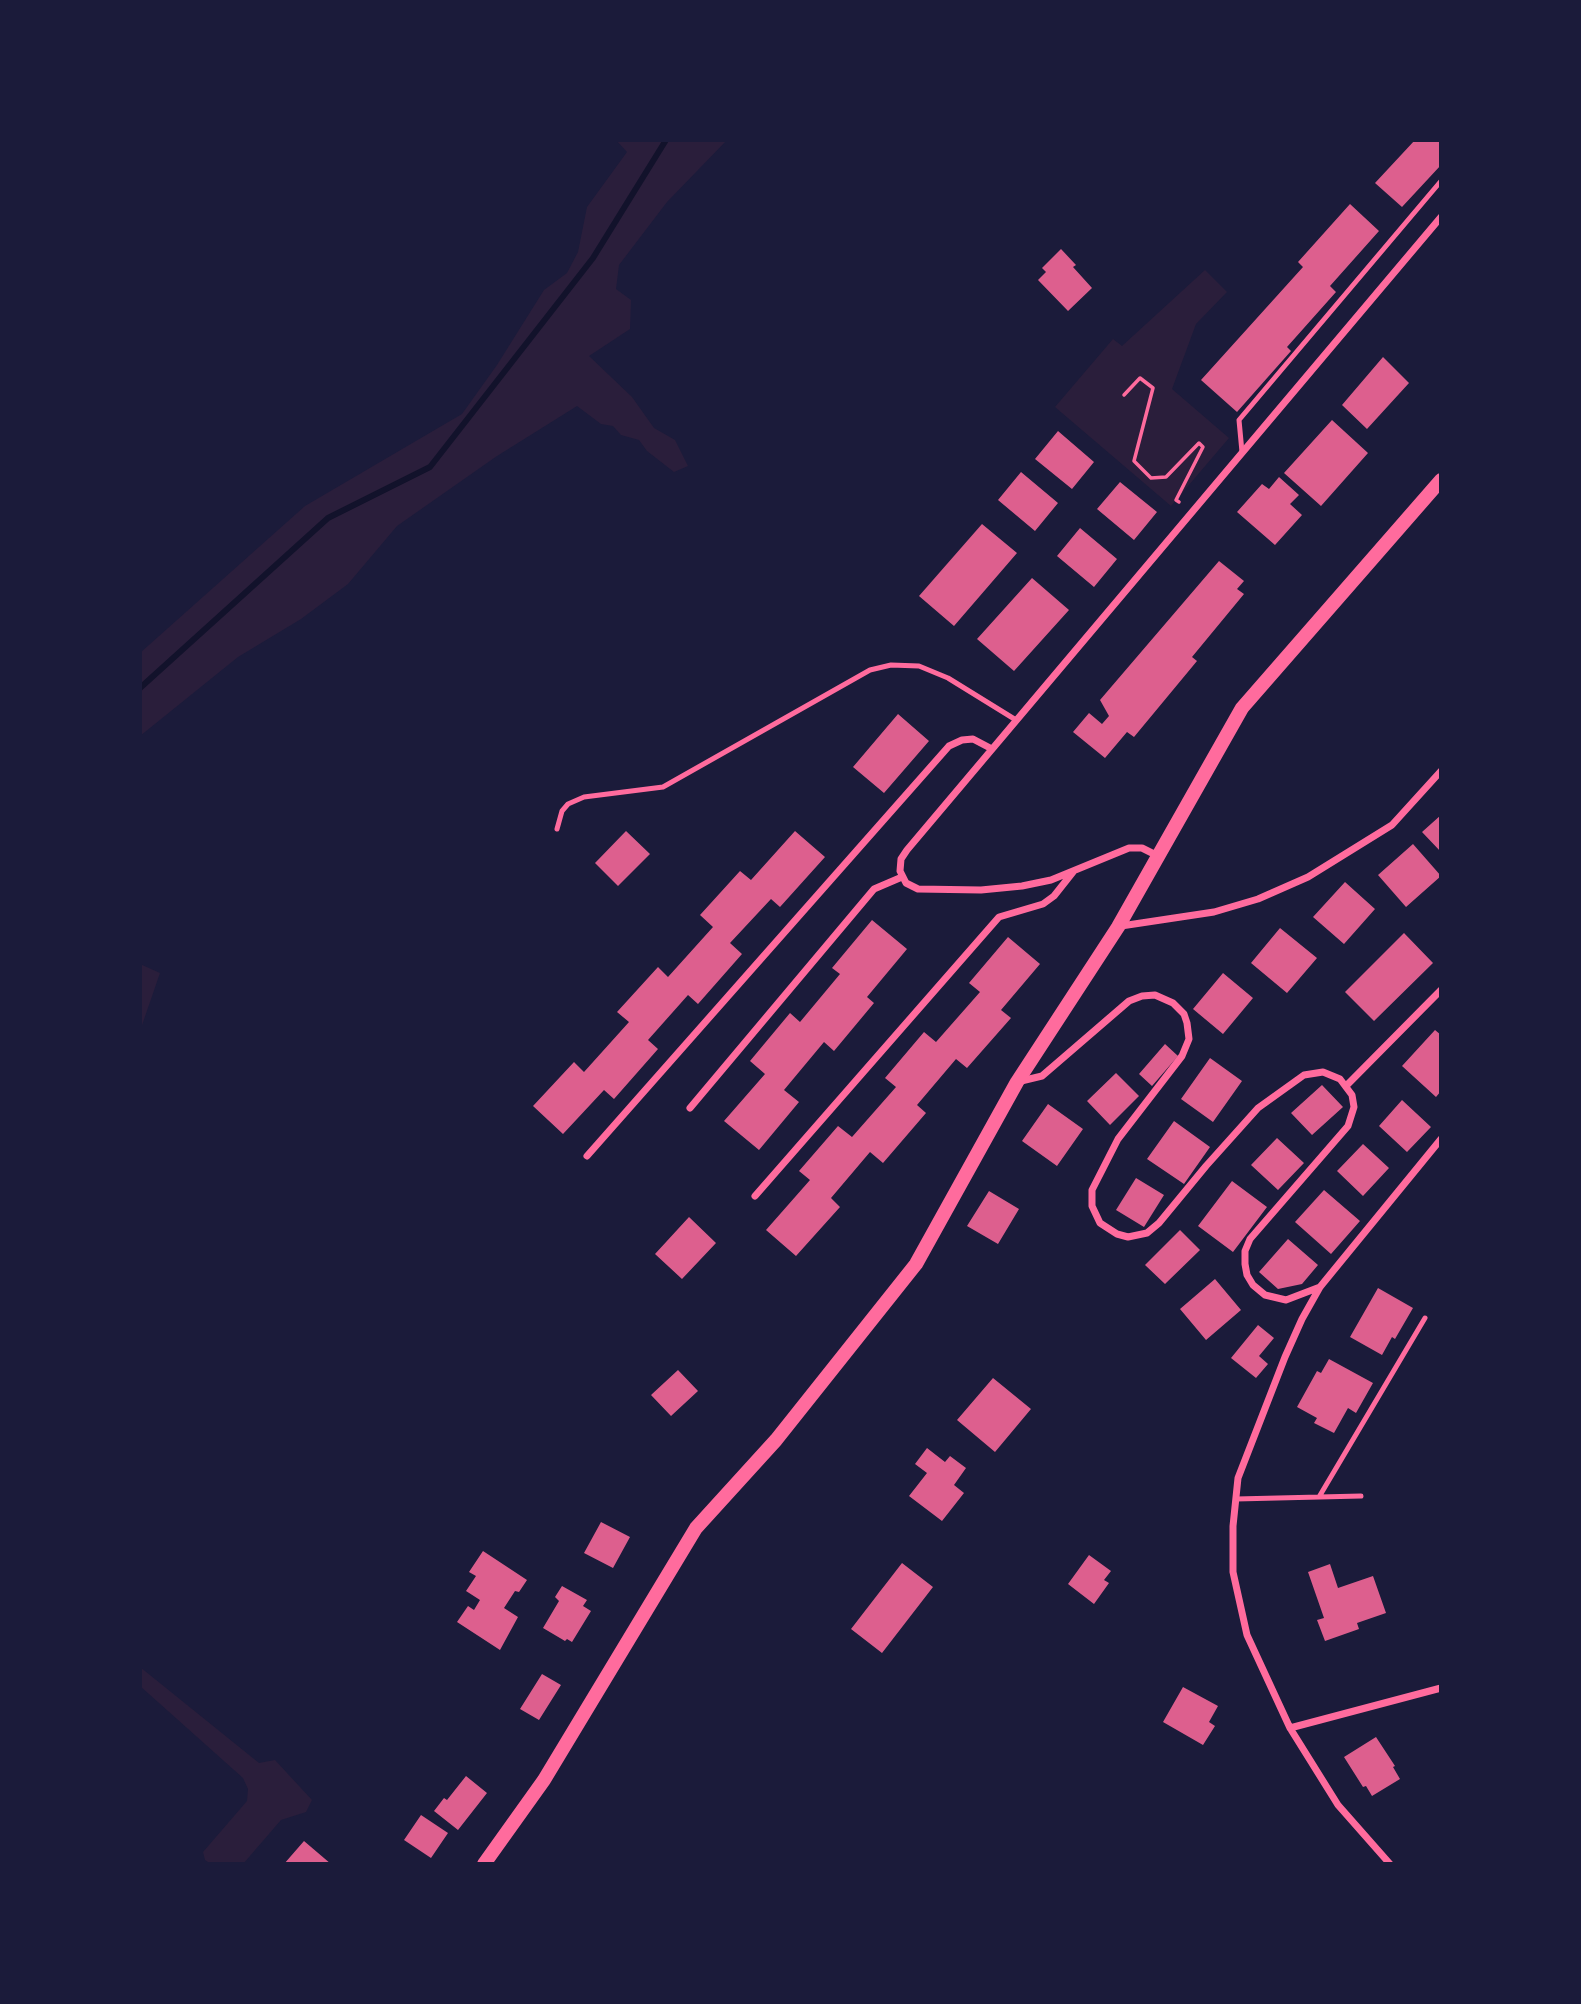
<!DOCTYPE html>
<html>
<head>
<meta charset="utf-8">
<style>
  body { margin:0 }
  #map { position:relative; width:1581px; height:2004px; overflow:hidden; background:#1b1b3a; font-family:"Alegreya Sans",sans-serif }
  canvas { display:block }
  .frame { position:absolute; inset:0; border:142px solid #1b1b3a; pointer-events:none }
</style>
</head>
<body>
<div id="map">
<canvas width="1581" height="2004"></canvas>
<div class="frame"></div>
</div>
<script>
const ctx = document.querySelector('canvas').getContext('2d');
ctx.lineJoin = 'round';
function fill(path, color) {
  ctx.fillStyle = color;
  ctx.fill(path, 'evenodd');
}
function shape(rows) {
  const path = new Path2D();
  for (const r of rows) {
    path.moveTo(r[0], r[1]);
    for (let i = 2; i < r.length; i += 2) path.lineTo(r[i], r[i + 1]);
  }
  return path;
}
function strokePath(path, color, width, dash) {
  ctx.strokeStyle = color;
  ctx.lineWidth = width;
  ctx.lineCap = dash ? 'butt' : 'round';
  ctx.setLineDash(dash || []);
  ctx.stroke(path);
}
const green = shape([
  [616,140,727,140,667,202,619,265,616,289,631,300,630,329,589,356,632,397,654,428,675,440,688,466,674,472,647,451,639,440,621,435,613,426,601,424,577,406,497,456,397,526,348,584,301,619,238,657,140,736,140,653,305,506,462,414,497,365,544,290,567,273,578,252,587,207,627,152],
  [1205,270,1227,292,1196,324,1172,389,1229,438,1171,506,1055,407,1113,339,1122,346],
  [140,964,160,973,140,1031],
  [140,1667,259,1763,275,1760,312,1800,306,1812,281,1820,243,1864,211,1864,205,1860,203,1852,247,1801,248,1789,243,1778,140,1686]
]);
const stream = shape([
  [140,688,328,518,430,467,593,258,666,140]
]);
const building = shape([
  [1415,140,1441,140,1441,165,1402,207,1375,183],
  [1350,204,1379,231,1330,286,1336,292,1287,347,1291,351,1237,412,1201,380,1303,267,1298,262],
  [1061,249,1076,265,1073,267,1092,288,1068,311,1038,280,1046,272,1042,268],
  [1383,357,1409,383,1367,429,1342,405],
  [1332,420,1368,453,1321,506,1284,473],
  [1058,431,1094,462,1072,489,1035,459],
  [1021,472,1058,503,1035,531,998,500],
  [1279,477,1299,495,1290,504,1302,515,1275,545,1237,512,1262,484,1269,489],
  [1120,482,1157,512,1134,540,1097,509],
  [982,524,1017,553,954,626,919,596],
  [1080,528,1117,559,1094,587,1057,556],
  [1219,561,1244,581,1237,589,1244,594,1192,657,1197,661,1134,737,1127,732,1105,758,1073,732,1089,713,1102,724,1109,716,1100,700],
  [1032,578,1069,610,1014,671,977,639],
  [898,714,929,741,884,793,853,767],
  [1441,815,1441,852,1422,832],
  [626,831,650,854,618,886,595,863],
  [795,831,825,857,780,907,771,899,730,943,742,954,698,1004,688,995,648,1040,658,1049,614,1099,604,1090,563,1134,533,1106,574,1062,584,1072,629,1022,617,1012,658,967,668,977,713,927,700,915,740,871,751,880],
  [1413,844,1441,876,1406,907,1378,875],
  [1345,882,1375,909,1344,944,1313,917],
  [872,920,907,949,867,997,874,1003,834,1051,824,1042,784,1090,799,1102,759,1150,724,1121,765,1074,750,1061,790,1013,800,1022,840,974,832,968],
  [1280,928,1317,958,1287,993,1251,963],
  [1404,933,1433,963,1374,1021,1345,992],
  [1008,937,1040,964,1001,1010,1011,1018,967,1068,956,1059,917,1105,926,1113,883,1163,870,1152,831,1198,840,1207,796,1256,766,1230,810,1180,799,1171,838,1126,852,1137,896,1087,885,1078,924,1032,936,1042,980,992,969,983],
  [1223,973,1253,998,1223,1034,1193,1009],
  [1435,1030,1441,1035,1441,1091,1436,1097,1402,1066],
  [1165,1044,1178,1056,1152,1086,1139,1074],
  [1210,1058,1242,1081,1213,1122,1181,1099],
  [1116,1073,1139,1096,1110,1125,1087,1101],
  [1322,1085,1343,1107,1312,1135,1291,1113],
  [1402,1100,1431,1127,1407,1152,1379,1126],
  [1048,1104,1083,1129,1057,1166,1022,1141],
  [1174,1121,1210,1147,1184,1184,1147,1159],
  [1277,1138,1304,1163,1278,1190,1251,1165],
  [1363,1144,1389,1168,1363,1196,1337,1171],
  [1136,1178,1164,1195,1144,1227,1116,1210],
  [1232,1181,1267,1207,1233,1252,1198,1226],
  [1324,1190,1360,1221,1331,1254,1295,1222],
  [989,1191,1019,1209,998,1244,967,1226],
  [689,1217,716,1243,682,1279,655,1254],
  [1180,1230,1200,1250,1165,1284,1145,1265],
  [1288,1239,1318,1265,1302,1284,1278,1289,1259,1272],
  [1215,1279,1241,1310,1206,1340,1180,1309],
  [1378,1288,1413,1308,1395,1339,1392,1337,1382,1355,1350,1337],
  [1258,1325,1274,1338,1259,1356,1268,1364,1256,1378,1231,1358],
  [1329,1359,1373,1383,1356,1413,1348,1408,1334,1433,1314,1423,1317,1418,1297,1407,1317,1371,1321,1373],
  [678,1370,698,1391,671,1416,651,1395],
  [993,1378,1031,1409,995,1452,957,1420],
  [927,1448,945,1462,950,1456,966,1468,954,1485,964,1493,942,1521,909,1496,927,1473,915,1464],
  [601,1522,630,1537,613,1568,584,1553],
  [483,1551,527,1580,519,1592,515,1591,504,1608,518,1617,500,1650,457,1622,468,1606,474,1610,480,1600,466,1591,476,1576,469,1572],
  [1089,1555,1111,1571,1104,1580,1109,1583,1094,1604,1068,1584],
  [902,1563,933,1587,882,1653,851,1629],
  [1330,1564,1338,1588,1373,1576,1386,1613,1357,1623,1359,1629,1325,1641,1317,1620,1324,1618,1308,1572],
  [562,1586,587,1600,583,1606,591,1611,572,1642,567,1639,565,1641,543,1628,559,1601,555,1597],
  [542,1674,561,1685,539,1720,520,1709],
  [1183,1687,1218,1706,1209,1722,1215,1726,1203,1745,1163,1722],
  [1376,1737,1395,1766,1393,1767,1400,1779,1372,1796,1366,1786,1363,1787,1344,1757],
  [466,1776,487,1793,458,1830,434,1811,444,1798,447,1800],
  [421,1815,448,1833,431,1858,404,1840],
  [304,1841,331,1864,284,1864]
]);
const path = shape([
  [1124,395,1140,378,1153,388,1134,461,1151,478,1166,477,1199,443,1203,447,1176,500,1179,502]
]);
const service = shape([
  [1242,452,1239,420,1441,181],
  [557,829,562,811,568,804,584,797,663,787,870,670,891,665,919,666,948,678,1016,720],
  [1319,1497,1425,1318],
  [1236,1499,1361,1496]
]);
const minor = shape([
  [1158,856,1142,848,1129,848,1051,880,1022,886,981,890,918,889,906,883,900,871,901,859,907,850,1441,217],
  [1121,926,1214,912,1258,899,1308,877,1392,825,1441,771],
  [1017,1082,1042,1076,1129,1001,1142,996,1155,995,1173,1003,1184,1014,1187,1023,1189,1039,1182,1056,1118,1139,1092,1190,1092,1206,1100,1223,1117,1234,1128,1237,1147,1233,1159,1223,1206,1166,1258,1108,1304,1075,1323,1072,1340,1079,1352,1095,1354,1107,1348,1126,1250,1239,1245,1251,1245,1264,1247,1275,1253,1285,1265,1295,1286,1300,1320,1287],
  [1347,1085,1441,990],
  [690,1108,874,889,902,877],
  [587,1156,949,746,962,740,973,739,992,749],
  [755,1196,999,917,1043,904,1054,896,1073,872],
  [1290,1728,1441,1688],
  [1390,1864,1338,1805,1290,1728,1247,1635,1233,1572,1233,1526,1238,1478,1285,1357,1302,1319,1320,1287,1441,1139]
]);
const secondary = shape([
  [484,1864,544,1780,696,1528,776,1440,916,1264,1017,1082,1118,927,1242,708,1441,480]
]);
fill(green, '#2a1e3b');
strokePath(stream, '#12122b', 6);
fill(building, '#dd5f8e');
strokePath(path, '#ff6b9d', 3.5);
strokePath(service, '#ff6b9d', 5);
strokePath(minor, '#ff6b9d', 7);
strokePath(secondary, '#ff6b9d', 14);
</script>
</body>
</html>
